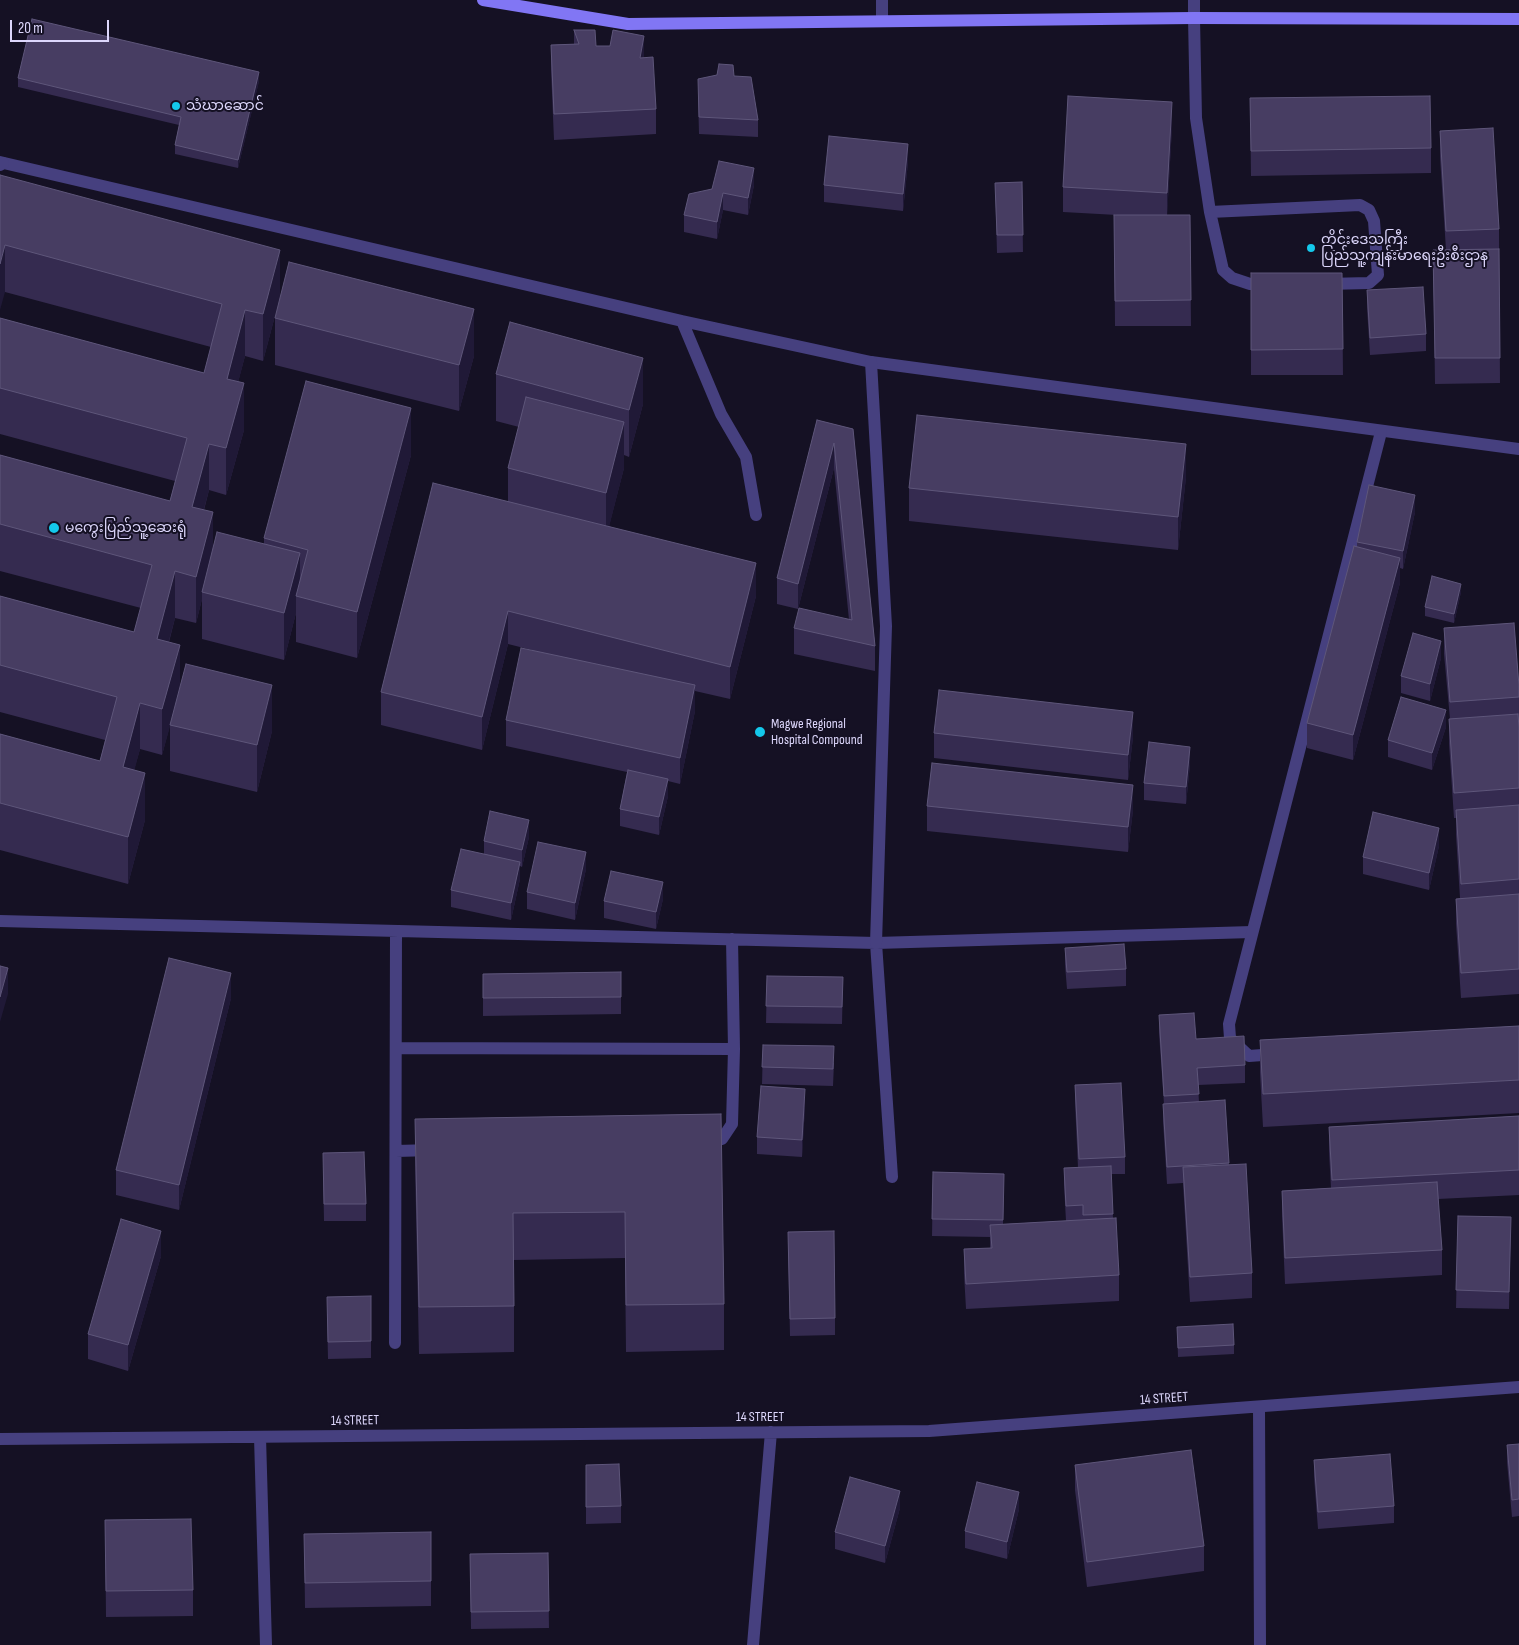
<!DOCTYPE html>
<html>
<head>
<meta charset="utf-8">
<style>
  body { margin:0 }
  #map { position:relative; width:1519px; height:1645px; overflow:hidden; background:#151124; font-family:"Sofia Sans Condensed",sans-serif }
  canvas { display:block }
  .scale { position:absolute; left:10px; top:20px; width:99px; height:22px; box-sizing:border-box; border:2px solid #ddd7fc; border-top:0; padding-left:6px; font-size:15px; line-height:18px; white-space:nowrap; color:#ddd7fc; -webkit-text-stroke:4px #151124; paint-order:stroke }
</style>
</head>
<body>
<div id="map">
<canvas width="1519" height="1645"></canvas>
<div class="scale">20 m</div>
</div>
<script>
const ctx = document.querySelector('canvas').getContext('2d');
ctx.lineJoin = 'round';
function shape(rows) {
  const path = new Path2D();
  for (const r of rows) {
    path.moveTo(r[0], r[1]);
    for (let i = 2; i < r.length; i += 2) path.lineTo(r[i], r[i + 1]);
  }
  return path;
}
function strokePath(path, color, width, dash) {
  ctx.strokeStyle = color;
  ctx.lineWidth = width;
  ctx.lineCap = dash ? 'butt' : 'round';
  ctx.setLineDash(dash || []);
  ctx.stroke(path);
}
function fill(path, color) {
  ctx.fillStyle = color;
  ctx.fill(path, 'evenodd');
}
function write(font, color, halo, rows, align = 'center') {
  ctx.font = font + ' "Sofia Sans Condensed","Noto Sans Myanmar",sans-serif';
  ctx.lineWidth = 4;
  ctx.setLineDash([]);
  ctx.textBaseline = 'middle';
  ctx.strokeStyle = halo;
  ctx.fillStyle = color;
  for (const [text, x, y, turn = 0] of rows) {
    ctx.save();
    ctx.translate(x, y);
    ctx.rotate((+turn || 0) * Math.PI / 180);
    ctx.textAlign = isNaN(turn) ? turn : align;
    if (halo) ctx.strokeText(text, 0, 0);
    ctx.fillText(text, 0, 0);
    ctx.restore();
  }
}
const lane = shape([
  [1194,18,1196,118,1210,212,1223,270,1232,278,1250,284,1266,284],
  [0,162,682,321,721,414,746,457,756,515],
  [1210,212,1360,205,1369,210,1374,221,1378,275,1369,283,1326,284],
  [682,321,871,362,1519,449],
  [0,921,876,943,1252,932],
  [876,943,892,1177],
  [396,1048,734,1049],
  [705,1141,722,1139,732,1124,734,1049,732,939],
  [396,1151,433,1150],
  [395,1343,396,931]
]);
const street = shape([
  [882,0,882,21],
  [1194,18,1194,0],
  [0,165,3,163],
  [871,362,886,626,876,943],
  [1276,1054,1249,1056,1230,1038,1229,1024,1381,432],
  [1259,1407,1260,1645],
  [260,1437,266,1645],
  [0,1439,929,1431,1519,1387],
  [753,1645,771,1432]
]);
const secondary = shape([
  [483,0,628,24,1194,18,1519,19]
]);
const wall = shape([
  [574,30,596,46,644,58,656,109,656,134,554,140,551,70,551,45,574,44],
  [734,76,758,120,758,137,699,134,698,96],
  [18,78,259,81,238,168,175,154,175,145,179,125,18,87],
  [1250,98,1431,148,1431,173,1251,176],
  [1172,127,1167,215,1190,215,1191,326,1115,326,1114,215,1117,215,1063,212,1063,187],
  [1440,131,1499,229,1500,383,1435,384,1433,250,1446,250,1440,157],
  [908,162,903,211,824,202,824,185],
  [0,175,280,297,263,361,245,356,238,382,244,430,226,495,209,490,204,510,213,549,264,544,264,538,411,455,357,658,296,642,296,613,284,660,202,639,202,599,196,623,175,618,169,642,180,688,272,731,257,792,170,771,170,725,162,755,140,749,134,770,145,820,128,884,0,850,0,734,100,761,105,740,0,712,0,596,134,632,141,608,0,571,0,455,170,501,175,481,0,434,0,318,204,373,211,347,5,292],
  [1022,182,1023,252,997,253,995,183],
  [754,185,748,215,723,210,717,239,684,232,684,215,712,189],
  [1251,273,1342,273,1343,375,1251,375],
  [1367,290,1426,334,1426,351,1370,355,1367,308],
  [275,318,474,356,459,411,275,365],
  [496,374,643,404,629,457,624,455,624,468,609,526,756,596,730,699,695,691,695,711,680,784,668,781,668,796,659,835,620,826,620,809,627,772,506,746,506,720,532,650,508,644,482,750,381,725,381,692,508,501,508,468,519,427,496,421],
  [817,420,853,429,875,646,875,671,794,654,794,628,849,620,834,468,798,609,777,604,777,578],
  [1186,477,1178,550,909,521,909,488],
  [1415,512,1403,569,1400,568,1400,583,1353,760,1307,748,1307,723,1357,546,1357,542],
  [1461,592,1454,623,1425,616,1425,607],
  [1444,628,1519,697,1519,994,1461,998,1456,924,1456,899,1460,898,1456,835,1456,818,1454,818,1449,744,1449,719,1450,719,1444,654],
  [1441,658,1430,701,1401,693,1401,676],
  [1446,727,1432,770,1388,757,1388,740],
  [934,733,1133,737,1128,780,934,758],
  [1190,764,1186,804,1144,800,1144,783],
  [927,806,1133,810,1128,852,927,831],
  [529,837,522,867,520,866,520,879,511,920,451,907,451,890,484,854,484,841],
  [1439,846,1429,890,1363,874,1363,857],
  [586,869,575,920,527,909,527,892],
  [663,899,656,929,604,918,604,901],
  [1065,948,1126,969,1126,986,1067,989,1065,965],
  [621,972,621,1014,483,1016,483,974],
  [767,976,843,977,842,1024,766,1023],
  [231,998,179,1210,116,1195,116,1170],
  [1159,1015,1196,1039,1245,1065,1245,1083,1198,1085,1199,1102,1225,1100,1229,1165,1252,1273,1252,1298,1190,1302,1183,1183,1167,1184,1163,1121,1164,1104,1159,1033],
  [1519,1026,1519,1113,1263,1127,1260,1073,1260,1040],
  [763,1045,834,1063,833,1086,762,1084],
  [1075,1085,1125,1157,1125,1174,1111,1174,1113,1218,1119,1275,1119,1301,966,1309,964,1274,964,1249,990,1248,990,1237,932,1236,933,1172,1004,1174,1003,1224,1066,1221,1064,1185,1064,1168,1078,1168,1075,1102],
  [805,1107,802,1157,757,1154,757,1137],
  [721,1114,724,1304,724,1350,626,1352,625,1258,514,1260,514,1352,419,1354,415,1165,415,1119],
  [1519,1116,1519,1195,1438,1199,1442,1250,1442,1275,1285,1284,1282,1216,1282,1191,1331,1188,1329,1152,1329,1127],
  [323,1170,366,1204,366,1221,324,1221],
  [1458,1216,1511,1217,1509,1309,1456,1308],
  [788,1249,835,1318,835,1335,790,1336],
  [161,1256,128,1371,88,1359,88,1334],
  [371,1296,371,1358,328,1359,327,1314],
  [1177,1327,1234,1345,1234,1354,1178,1357],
  [1519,1444,1519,1516,1512,1517,1507,1462,1507,1445],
  [1314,1460,1394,1506,1394,1523,1318,1529,1314,1477],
  [586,1465,621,1506,621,1523,586,1524],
  [1075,1465,1204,1546,1204,1571,1087,1587,1075,1490],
  [900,1508,885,1563,835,1549,835,1532],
  [1019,1509,1007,1559,965,1548,965,1531],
  [105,1520,193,1590,193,1616,106,1617],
  [304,1534,431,1581,431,1606,305,1608],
  [548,1553,549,1628,471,1629,470,1554]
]);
const shadedWall = shape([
  [644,36,644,62,640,58],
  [259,72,259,81,238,168,238,160],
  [1172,102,1172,127,1167,218,1167,193],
  [908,144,908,162,903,211,903,194],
  [754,168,754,185,748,215,748,198],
  [723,193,723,210,717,239,717,222],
  [5,245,5,292,0,310,0,264],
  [280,250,280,297,263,361,263,314],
  [474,309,474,356,459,411,459,365],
  [245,310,245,356,227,425,227,379],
  [643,358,643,404,629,457,629,410],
  [244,383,244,430,226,495,226,448],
  [411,408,411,455,357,658,357,612],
  [624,422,624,468,606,539,606,493],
  [834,443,834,468,798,609,798,584],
  [209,444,209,490,192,553,192,507],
  [1186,444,1186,477,1178,550,1178,517],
  [1415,495,1415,512,1403,569,1403,551],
  [213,512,213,559,202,592,202,599,196,623,196,577],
  [300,553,300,597,296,596,296,613,284,660,284,613],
  [1400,558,1400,583,1353,760,1353,735],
  [756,563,756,596,730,699,730,667],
  [175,571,175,618,157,685,157,639],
  [1461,584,1461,592,1454,623,1454,614],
  [508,611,508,644,482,750,482,717],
  [1441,641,1441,658,1430,701,1430,684],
  [180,645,180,691,162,755,162,709],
  [272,685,272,731,257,792,257,745],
  [695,685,695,711,680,784,680,758],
  [140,703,140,749,123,814,123,767],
  [1446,710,1446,727,1432,770,1432,753],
  [1133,712,1133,737,1128,780,1128,755],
  [1190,747,1190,764,1186,804,1186,787],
  [145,773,145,820,128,884,128,837],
  [668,779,668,796,659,835,659,817],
  [1133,785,1133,810,1128,852,1128,827],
  [529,820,529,837,522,867,522,850],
  [1439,828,1439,846,1429,890,1429,873],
  [586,852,586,869,575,920,575,903],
  [520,862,520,879,511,920,511,903],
  [663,882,663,899,656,929,656,912],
  [8,968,8,994,0,1022,0,997],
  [231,973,231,998,179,1210,179,1185],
  [805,1089,805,1107,802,1157,802,1140],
  [161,1231,161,1256,128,1371,128,1345],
  [900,1491,900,1508,885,1563,885,1546],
  [1019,1492,1019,1509,1007,1559,1007,1542]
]);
const building = shape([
  [32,19,259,72,238,160,175,145,181,117,18,78,32,19],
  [574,30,595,30,596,46,610,46,613,30,644,36,640,58,653,57,656,109,554,114,551,45,579,44,574,30],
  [719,64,733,65,734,76,751,77,758,120,699,117,698,79,717,75,719,64],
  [1068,96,1172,102,1167,193,1063,187,1068,96],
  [1430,96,1431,148,1251,151,1250,98,1430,96],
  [1493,128,1499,229,1446,231,1440,131,1493,128],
  [829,136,908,144,903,194,824,185,829,136],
  [719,161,754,168,748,198,723,193,717,222,684,215,689,194,712,189,719,161],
  [0,175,280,250,263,314,245,310,227,379,244,383,226,448,209,444,192,507,213,512,196,577,175,571,157,639,180,645,162,709,140,703,123,767,145,773,128,837,0,803,0,734,100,761,117,697,0,665,0,596,134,632,152,565,0,524,0,455,170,501,187,438,0,388,0,318,204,373,222,304,5,245,0,264,0,175],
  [1022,182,1023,235,997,235,995,183,1022,182],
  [1114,215,1190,215,1191,300,1115,301,1114,215],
  [1499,249,1500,358,1435,358,1433,250,1499,249],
  [289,262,474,309,459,365,275,318,289,262],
  [1251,273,1342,273,1343,349,1251,350,1251,273],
  [1423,287,1426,334,1370,338,1367,290,1423,287],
  [510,322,643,358,629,410,496,374,510,322],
  [306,381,411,408,357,612,296,596,308,550,264,538,306,381],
  [526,397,624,422,606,493,508,468,526,397],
  [917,415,1186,444,1178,517,909,488,917,415],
  [817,420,853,429,875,646,794,628,799,608,852,620,834,443,798,584,777,578,817,420],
  [433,483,756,563,730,667,508,611,482,717,381,692,433,483],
  [1369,485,1415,495,1403,551,1357,542,1369,485],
  [217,532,300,553,284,613,202,592,217,532],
  [1354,546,1400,558,1353,735,1307,723,1354,546],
  [1432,576,1461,584,1454,614,1425,607,1432,576],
  [1514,623,1519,686,1519,697,1450,702,1444,628,1514,623],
  [1413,633,1441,641,1430,684,1401,676,1413,633],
  [521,648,695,685,680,758,506,720,521,648],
  [186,664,272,685,257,745,170,725,186,664],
  [939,690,1133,712,1128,755,934,733,939,690],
  [1401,697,1446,710,1432,753,1388,740,1401,697],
  [1518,714,1519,728,1519,788,1454,793,1449,719,1518,714],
  [1149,742,1190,747,1186,787,1144,783,1149,742],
  [932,763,1133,785,1128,827,927,806,932,763],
  [628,770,668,779,659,817,620,809,628,770],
  [1519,805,1519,879,1461,884,1456,810,1519,805],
  [490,811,529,820,522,850,484,841,490,811],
  [1373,812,1439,828,1429,873,1363,857,1373,812],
  [538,842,586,852,575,903,527,892,538,842],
  [461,849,520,862,511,903,451,890,461,849],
  [611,871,663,882,656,912,604,901,611,871],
  [1519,894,1519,969,1461,973,1456,899,1519,894],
  [1124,944,1126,969,1067,972,1065,948,1124,944],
  [169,958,231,973,179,1185,116,1170,169,958],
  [0,966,8,968,0,997,0,966],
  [621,972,621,997,483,998,483,974,621,972],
  [767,976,843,977,842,1007,766,1006,767,976],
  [1194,1013,1196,1039,1244,1036,1245,1065,1197,1068,1199,1094,1164,1096,1159,1015,1194,1013],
  [1519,1026,1519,1080,1263,1094,1260,1040,1519,1026],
  [763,1045,834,1046,833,1069,762,1067,763,1045],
  [1121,1083,1125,1157,1079,1159,1075,1085,1121,1083],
  [761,1086,805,1089,802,1140,757,1137,761,1086],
  [1225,1100,1229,1163,1167,1167,1163,1104,1225,1100],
  [721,1114,724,1304,626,1305,625,1212,513,1213,514,1306,419,1307,415,1119,721,1114],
  [1519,1116,1519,1170,1332,1180,1329,1127,1519,1116],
  [364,1152,366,1204,324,1204,323,1153,364,1152],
  [1246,1164,1252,1273,1190,1277,1183,1167,1246,1164],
  [1111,1166,1113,1214,1083,1215,1083,1205,1066,1206,1064,1168,1111,1166],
  [933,1172,1004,1174,1003,1220,932,1219,933,1172],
  [1437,1182,1442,1250,1285,1258,1282,1191,1437,1182],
  [1458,1216,1511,1217,1509,1292,1456,1290,1458,1216],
  [1116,1218,1119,1275,966,1284,964,1249,992,1248,990,1225,1116,1218],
  [121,1219,161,1231,128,1345,88,1334,121,1219],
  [834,1231,835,1318,790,1319,788,1232,834,1231],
  [371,1296,371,1341,328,1342,327,1297,371,1296],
  [1233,1324,1234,1345,1178,1348,1177,1327,1233,1324],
  [1519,1444,1519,1499,1512,1500,1507,1445,1519,1444],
  [1191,1450,1204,1546,1087,1562,1075,1465,1191,1450],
  [1390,1454,1394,1506,1318,1512,1314,1460,1390,1454],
  [619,1464,621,1506,586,1507,586,1465,619,1464],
  [850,1477,900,1491,885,1546,835,1532,850,1477],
  [977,1482,1019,1492,1007,1542,965,1531,977,1482],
  [191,1519,193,1590,106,1591,105,1520,191,1519],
  [431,1532,431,1581,305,1583,304,1534,431,1532],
  [548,1553,549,1611,471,1612,470,1554,548,1553]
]);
const markers = [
  [176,106,5,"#14c8eb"],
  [1311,248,5,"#14c8eb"],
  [54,528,6,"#14c8eb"],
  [760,732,6,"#14c8eb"]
];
const poiNames = [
  ["သံဃာဆောင်",186,106],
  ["တိုင်းဒေသကြီး",1321,240],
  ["ပြည်သူ့ကျန်းမာရေးဦးစီးဌာန",1321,256],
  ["မကွေးပြည်သူ့ဆေးရုံ",65,528],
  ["Magwe Regional",771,724],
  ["Hospital Compound",771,740]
];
const streetNames = [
  ["14 STREET",1164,1399,-4],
  ["14 STREET",760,1417],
  ["14 STREET",355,1421,-1]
];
strokePath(lane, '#46407f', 12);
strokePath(street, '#46407f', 12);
strokePath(secondary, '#8176f4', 12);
fill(wall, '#352b50');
fill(shadedWall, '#201937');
fill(building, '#473d62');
strokePath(building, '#5e567a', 1);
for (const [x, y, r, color] of markers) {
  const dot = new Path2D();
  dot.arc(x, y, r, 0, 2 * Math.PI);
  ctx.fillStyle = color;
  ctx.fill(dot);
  strokePath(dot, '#151124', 2);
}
write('14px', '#ddd7fc', '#151124', poiNames, 'left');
write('14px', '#ddd7fc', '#151124', streetNames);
</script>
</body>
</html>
